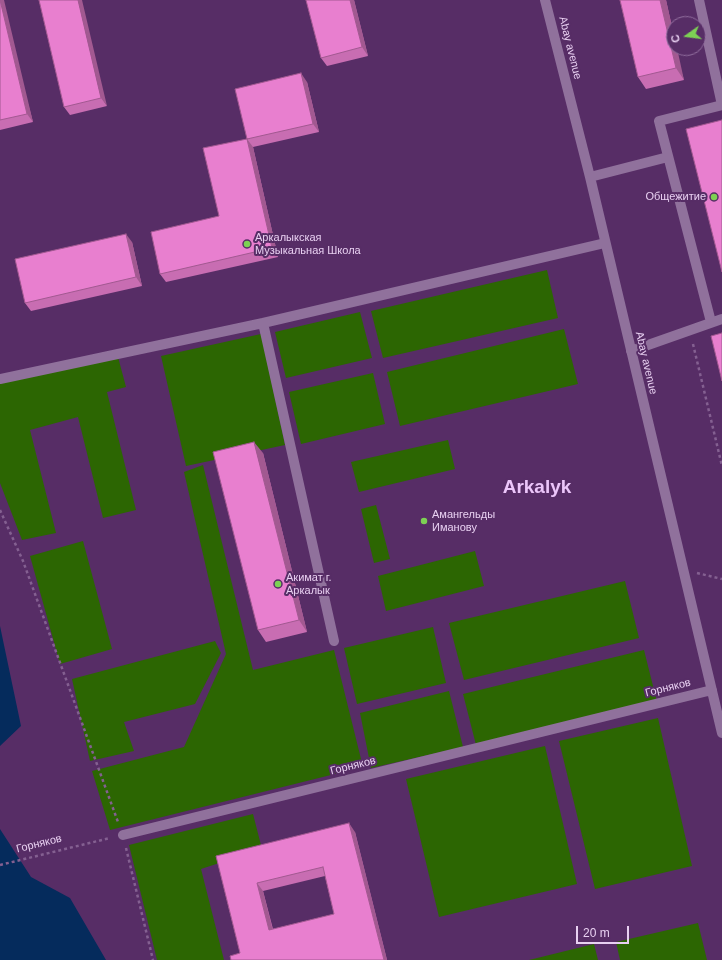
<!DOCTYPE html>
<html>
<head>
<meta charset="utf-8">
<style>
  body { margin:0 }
  #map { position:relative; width:722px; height:960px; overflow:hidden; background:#572d66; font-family:Helvetica,sans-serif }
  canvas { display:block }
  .north { position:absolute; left:666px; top:16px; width:40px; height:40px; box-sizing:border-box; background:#572d66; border:1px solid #916e9e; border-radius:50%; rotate:256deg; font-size:11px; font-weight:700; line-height:16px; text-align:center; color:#e8d0f1 }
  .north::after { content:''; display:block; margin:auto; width:14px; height:18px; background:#7dd154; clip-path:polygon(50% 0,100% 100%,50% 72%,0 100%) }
  .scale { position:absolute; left:576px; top:926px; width:53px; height:18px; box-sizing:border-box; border:2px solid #e8d0f1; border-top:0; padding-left:5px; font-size:12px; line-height:14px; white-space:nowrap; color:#e8d0f1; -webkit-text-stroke:3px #572d66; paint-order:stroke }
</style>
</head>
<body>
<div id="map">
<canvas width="722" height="960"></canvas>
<div class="north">С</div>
<div class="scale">20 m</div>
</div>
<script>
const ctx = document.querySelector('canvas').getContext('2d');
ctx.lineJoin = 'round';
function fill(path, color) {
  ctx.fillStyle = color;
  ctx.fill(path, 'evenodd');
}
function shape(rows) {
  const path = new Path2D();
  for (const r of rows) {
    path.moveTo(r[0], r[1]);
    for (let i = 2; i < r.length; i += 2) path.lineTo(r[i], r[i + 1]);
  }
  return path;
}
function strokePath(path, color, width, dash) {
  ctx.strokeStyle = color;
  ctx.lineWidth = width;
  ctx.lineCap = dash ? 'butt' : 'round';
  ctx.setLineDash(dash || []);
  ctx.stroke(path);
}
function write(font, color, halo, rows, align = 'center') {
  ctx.font = font + ' Helvetica,sans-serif';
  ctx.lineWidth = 4;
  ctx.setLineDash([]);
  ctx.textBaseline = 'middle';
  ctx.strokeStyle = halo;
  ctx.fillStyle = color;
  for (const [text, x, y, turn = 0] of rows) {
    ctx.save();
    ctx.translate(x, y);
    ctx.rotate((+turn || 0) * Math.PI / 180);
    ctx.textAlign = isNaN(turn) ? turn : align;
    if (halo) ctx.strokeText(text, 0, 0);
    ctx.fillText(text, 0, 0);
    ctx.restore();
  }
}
const green = shape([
  [547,270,558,318,383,358,371,311],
  [360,312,372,358,286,378,275,332],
  [564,329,578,384,400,426,387,372],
  [261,334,285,445,186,466,161,356],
  [118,357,126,387,107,392,136,510,103,518,78,417,30,430,56,533,22,540,0,483,0,382],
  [373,373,385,424,301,444,289,392],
  [448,440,455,469,359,492,351,462],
  [203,465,253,670,334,650,363,767,110,830,92,771,184,747,226,654,184,472],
  [376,505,390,559,374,563,361,509],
  [83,541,112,649,60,664,30,556],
  [475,551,484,586,386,611,378,576],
  [625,581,639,638,464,680,449,623],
  [433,627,446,683,357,704,344,648],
  [215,641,221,653,195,704,124,722,134,751,90,761,72,679],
  [644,650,657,702,476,745,463,694],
  [449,691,463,747,371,768,360,713],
  [658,718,692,866,595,889,559,741],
  [545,746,577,884,439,917,406,779],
  [253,814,262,849,201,869,224,960,157,960,129,845],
  [698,923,707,960,620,960,616,942],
  [594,944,598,960,529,960]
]);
const water = shape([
  [0,626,21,726,0,746],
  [0,829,31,877,70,898,106,960,0,960]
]);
const path = shape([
  [693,344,722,466],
  [0,510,23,561,118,822],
  [697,573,722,579],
  [126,848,153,960],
  [0,865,110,838]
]);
const minor = shape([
  [545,0,590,177,722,733],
  [699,0,722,105],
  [590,177,668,157],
  [711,322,659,121,722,105],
  [263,323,334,641],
  [631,351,722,319],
  [0,379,263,323,605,243],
  [123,835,712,690]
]);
const wall = shape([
  [0,0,33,122,0,130],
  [39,0,107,106,70,115,64,107],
  [306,0,354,0,368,56,327,66,321,58],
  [620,0,666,0,674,36,674,48,684,80,646,89,638,77],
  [307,82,319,132,253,147,278,257,166,282,160,274,219,216,247,139],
  [132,242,142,286,31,311,25,303],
  [263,453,307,632,266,642,258,630],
  [355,832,387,960,231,960,240,953,216,856],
  [325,876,334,914,273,929,263,891]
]);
const shadedWall = shape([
  [0,0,4,0,33,122,27,114],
  [78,0,82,0,107,106,101,98],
  [350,0,354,0,368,56,362,47],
  [660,0,666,0,674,36,674,48,677,48,684,80,676,68],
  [301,73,307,82,319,132,313,124],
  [247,139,253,147,278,257,272,248],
  [126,234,132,242,142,286,136,277],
  [254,442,263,453,307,632,299,620],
  [349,823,355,832,387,960,384,960],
  [257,883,263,891,275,939,269,930]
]);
const building = shape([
  [0,0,27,114,0,120,0,0],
  [39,0,78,0,101,98,64,107,39,0],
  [306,0,350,0,362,47,321,58,306,0],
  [620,0,660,0,676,68,638,77,620,0],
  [301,73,313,124,247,139,235,89,301,73],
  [722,120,722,272,686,129,722,120],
  [247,139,272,248,160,274,151,232,219,216,203,148,247,139],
  [126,234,136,277,25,303,15,259,126,234],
  [722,333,722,381,711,336,722,333],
  [254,442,299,620,258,630,213,452,254,442],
  [349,823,384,960,231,960,230,956,240,953,216,856,349,823],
  [323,867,334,914,269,930,257,883,323,867]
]);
const markers = [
  [714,197,4,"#7dd154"],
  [247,244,4,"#7dd154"],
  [424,521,4,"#7dd154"],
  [278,584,4,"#7dd154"]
];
const streetNames = [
  ["Abay avenue",570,48,76],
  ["Abay avenue",646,363,77],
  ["Горняков",668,688,-14],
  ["Горняков",353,766,-14],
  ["Горняков",39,844,-14]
];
const poiNames = [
  ["Общежитие",706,197,"right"],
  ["Аркалыкская",255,238],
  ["Музыкальная Школа",255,251],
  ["Амангельды",432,515],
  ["Иманову",432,528],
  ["Акимат г.",286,578],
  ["Аркалык",286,591]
];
const townNames = [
  ["Arkalyk",537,488]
];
fill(green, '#2c6602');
fill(water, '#052b5c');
strokePath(path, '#846091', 2.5, [3, 3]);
strokePath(minor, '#90719c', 10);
fill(wall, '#c86db2');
fill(shadedWall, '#a25991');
fill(building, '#e87fcf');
strokePath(building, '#a25991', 1);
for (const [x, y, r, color] of markers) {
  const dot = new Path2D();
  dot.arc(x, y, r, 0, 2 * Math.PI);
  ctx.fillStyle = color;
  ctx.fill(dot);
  strokePath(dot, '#572d66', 1.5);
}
write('11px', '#e8d0f1', '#572d66', streetNames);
write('11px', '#e8d0f1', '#572d66', poiNames, 'left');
write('bold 19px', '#ecc6fa', '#572d66', townNames);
</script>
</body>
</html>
